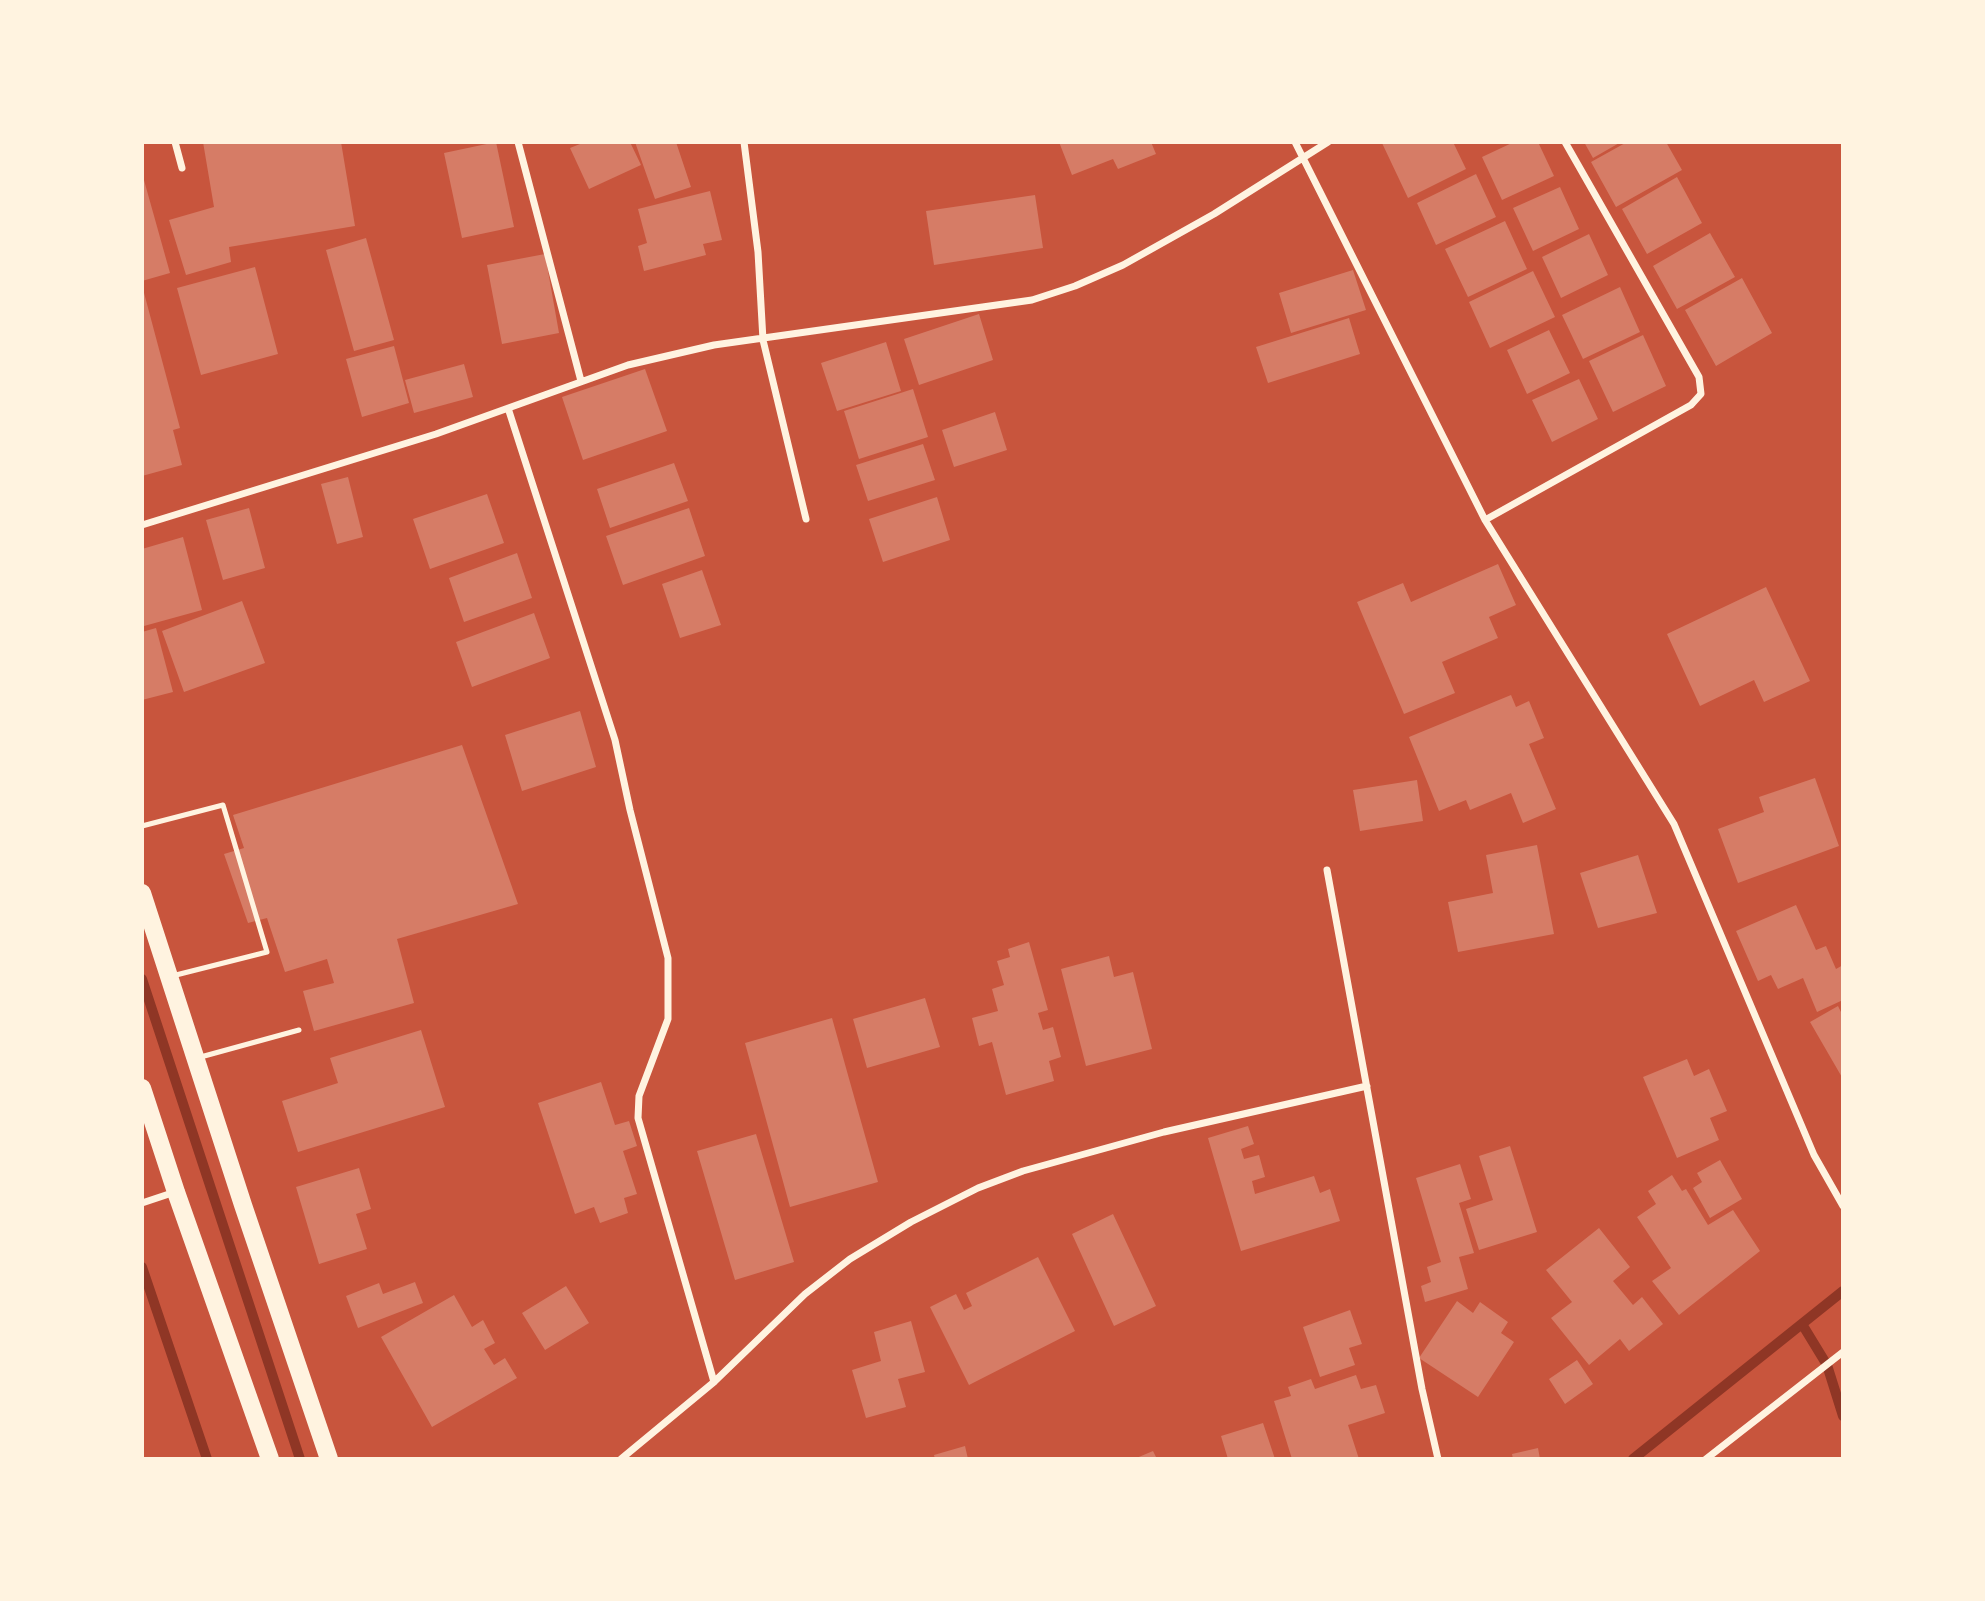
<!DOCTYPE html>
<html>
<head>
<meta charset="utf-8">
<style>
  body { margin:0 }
  #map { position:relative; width:1985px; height:1601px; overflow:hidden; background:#c8553d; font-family:"Roboto Condensed",sans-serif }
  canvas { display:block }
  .frame { position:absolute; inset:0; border:144px solid #fff3e0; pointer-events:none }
</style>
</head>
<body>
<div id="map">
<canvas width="1985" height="1601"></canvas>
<div class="frame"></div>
</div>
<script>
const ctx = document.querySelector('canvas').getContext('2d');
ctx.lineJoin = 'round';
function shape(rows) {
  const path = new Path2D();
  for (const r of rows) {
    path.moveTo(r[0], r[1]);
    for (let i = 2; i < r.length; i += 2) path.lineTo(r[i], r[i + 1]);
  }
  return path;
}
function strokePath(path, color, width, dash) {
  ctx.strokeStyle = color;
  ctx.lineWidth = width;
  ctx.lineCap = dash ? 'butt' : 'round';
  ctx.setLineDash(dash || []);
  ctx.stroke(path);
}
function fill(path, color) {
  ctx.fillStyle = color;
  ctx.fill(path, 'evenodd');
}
const stream = shape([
  [142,979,300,1459],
  [142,1267,207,1459],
  [1802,1324,1827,1365,1843,1416],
  [1633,1459,1843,1291]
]);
const building = shape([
  [203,142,341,142,355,226,229,247,231,262,186,275,169,220,214,207],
  [496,142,514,227,462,238,444,153],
  [585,142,630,142,641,165,589,189,570,148],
  [635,142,676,142,691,187,655,199],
  [1059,142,1151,142,1156,154,1118,169,1113,159,1072,175],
  [1453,142,1466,169,1408,198,1382,143],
  [1514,142,1538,142,1554,176,1502,200,1482,157],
  [1584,142,1621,142,1593,158],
  [1627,142,1666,142,1682,170,1616,207,1591,162],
  [142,173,170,273,142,281],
  [1476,174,1496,217,1436,245,1417,203],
  [1677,177,1702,223,1647,254,1622,209],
  [1560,187,1579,229,1533,251,1513,208],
  [710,191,722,240,703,244,706,255,644,271,638,246,647,243,638,209],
  [1035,195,1043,248,934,265,926,211],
  [1505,221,1527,269,1468,297,1445,249],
  [1710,233,1735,277,1677,309,1653,266],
  [1589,234,1608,275,1561,298,1542,257],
  [366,238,394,340,354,351,326,250],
  [545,254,559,333,502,344,487,265],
  [255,267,278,354,201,375,177,288],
  [1353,270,1366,310,1291,333,1279,293],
  [1533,271,1555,317,1490,348,1469,302],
  [1742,278,1772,333,1716,366,1685,310],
  [1620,287,1640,332,1583,359,1562,315],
  [143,289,180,428,173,430,182,465,142,476],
  [979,314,993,360,919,385,904,339],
  [1349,318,1360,354,1268,383,1256,347],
  [1549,330,1570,373,1527,394,1507,350],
  [1643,335,1666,386,1613,412,1589,361],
  [886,342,901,391,837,411,821,363],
  [394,346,409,403,362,417,346,359],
  [464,364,473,397,414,413,405,380],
  [645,369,667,431,583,460,562,397],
  [1579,379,1598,419,1552,442,1532,400],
  [913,389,928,437,859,459,844,411],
  [995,412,1007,450,954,467,942,430],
  [923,444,935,480,868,501,856,465],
  [674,463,688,501,610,528,597,489],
  [348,477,363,537,337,544,321,484],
  [487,494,504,543,430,569,413,519],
  [937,497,950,540,883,562,869,519],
  [249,508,265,568,223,580,206,520],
  [689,508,705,556,623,585,606,536],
  [183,537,202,610,144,626,142,618,142,549],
  [517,553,532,598,464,622,449,578],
  [1498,564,1516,605,1489,617,1498,638,1442,662,1455,693,1404,714,1357,602,1403,583,1411,602],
  [702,570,721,625,680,638,662,584],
  [1766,587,1810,681,1764,702,1754,680,1700,706,1667,634],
  [242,601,265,663,184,692,162,631],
  [534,613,550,658,472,687,456,642],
  [156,628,173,692,142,700,142,632],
  [1511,695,1516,707,1529,701,1544,738,1529,744,1556,809,1523,823,1511,793,1470,810,1466,800,1439,811,1409,737],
  [580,711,596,767,522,791,505,735],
  [462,745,518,904,397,939,414,1003,314,1031,303,991,334,983,327,959,285,972,267,918,248,923,224,854,244,848,233,815],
  [1815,778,1839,846,1738,883,1718,829,1764,812,1759,797],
  [1417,780,1423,821,1360,831,1353,790],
  [1537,845,1554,934,1458,952,1448,902,1493,893,1486,855],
  [1638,855,1657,913,1598,928,1580,873],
  [1796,905,1816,950,1826,946,1836,969,1843,965,1843,1000,1817,1012,1803,978,1778,989,1771,975,1758,981,1736,931],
  [1029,942,1048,1010,1038,1013,1043,1030,1053,1027,1061,1057,1049,1061,1054,1081,1006,1095,992,1042,979,1046,972,1018,998,1011,992,989,1004,985,997,961,1010,957,1008,949],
  [1109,956,1114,977,1133,972,1152,1049,1086,1066,1061,969],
  [925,998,940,1047,867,1068,853,1019],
  [1838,1006,1843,1016,1843,1079,1810,1022],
  [832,1018,878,1182,790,1207,745,1043],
  [421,1030,445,1107,298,1152,282,1101,338,1083,330,1058],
  [1687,1059,1694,1076,1709,1069,1727,1111,1710,1118,1719,1140,1677,1158,1643,1077],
  [601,1082,615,1125,629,1121,637,1146,623,1151,637,1194,624,1198,628,1213,600,1223,594,1207,575,1214,538,1103],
  [1248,1126,1254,1144,1241,1149,1244,1159,1259,1155,1265,1177,1252,1181,1255,1194,1314,1176,1320,1193,1330,1189,1340,1221,1241,1251,1208,1138],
  [756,1134,794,1262,735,1280,697,1151],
  [1510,1146,1537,1232,1479,1250,1466,1209,1493,1200,1479,1156],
  [1720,1160,1742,1199,1710,1218,1693,1188,1702,1182,1697,1173],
  [1460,1164,1471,1199,1459,1203,1474,1253,1459,1257,1468,1289,1425,1302,1421,1286,1431,1282,1427,1267,1441,1262,1416,1178],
  [359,1168,371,1209,356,1214,367,1249,319,1264,296,1187],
  [1672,1175,1682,1191,1686,1189,1708,1225,1733,1210,1760,1251,1679,1315,1652,1281,1671,1268,1637,1217,1656,1204,1648,1191],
  [1113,1214,1156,1306,1114,1326,1072,1234],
  [1599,1228,1630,1267,1613,1281,1633,1305,1642,1297,1663,1324,1629,1351,1620,1339,1589,1365,1551,1318,1572,1302,1546,1270],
  [1038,1257,1075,1331,969,1385,930,1307,956,1294,964,1310,972,1306,966,1293],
  [415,1282,423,1303,358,1328,346,1296,379,1283,383,1294],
  [566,1286,589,1323,545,1350,522,1313],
  [454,1295,472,1327,483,1320,495,1343,484,1349,494,1365,505,1358,517,1378,432,1427,381,1337],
  [1457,1301,1473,1313,1480,1302,1508,1322,1501,1333,1514,1342,1478,1397,1419,1358],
  [1350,1310,1362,1344,1349,1348,1355,1365,1320,1377,1303,1327],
  [911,1321,925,1372,898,1379,906,1407,866,1418,852,1370,881,1361,874,1332],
  [1577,1360,1593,1384,1565,1404,1549,1379],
  [1356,1375,1361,1389,1376,1385,1385,1413,1348,1425,1359,1459,1292,1459,1274,1401,1291,1396,1288,1387,1311,1379,1315,1389],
  [1263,1423,1275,1459,1228,1459,1221,1436],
  [965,1446,968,1459,935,1459,934,1455],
  [1538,1448,1540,1459,1513,1459,1512,1454],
  [1153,1451,1157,1459,1134,1459]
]);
const service = shape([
  [142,826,223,805,267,952,172,976],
  [197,1058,299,1030]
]);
const minor = shape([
  [175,142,182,168],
  [518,142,581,381],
  [744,142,758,252,763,340,806,519],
  [1295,142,1485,520,1674,824,1814,1155,1843,1206],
  [508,408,615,740,630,810,668,958,668,1019,639,1096,638,1118,714,1382],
  [1485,520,1691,405,1701,394,1699,377,1565,142],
  [142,525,436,434,628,365,714,345,1032,300,1075,286,1123,265,1214,214,1328,142],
  [1327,870,1422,1389,1438,1459],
  [142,1203,175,1192],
  [621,1459,714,1382,805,1294,850,1259,911,1222,978,1188,1023,1171,1164,1132,1367,1086],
  [1706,1459,1843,1352]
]);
const primary = shape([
  [142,893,243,1205,329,1459],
  [142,1088,176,1192,270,1459]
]);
strokePath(stream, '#8f3625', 10);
fill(building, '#d67c66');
strokePath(service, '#fff3e0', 5);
strokePath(minor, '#fff3e0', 7);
strokePath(primary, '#fff3e0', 18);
</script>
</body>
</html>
